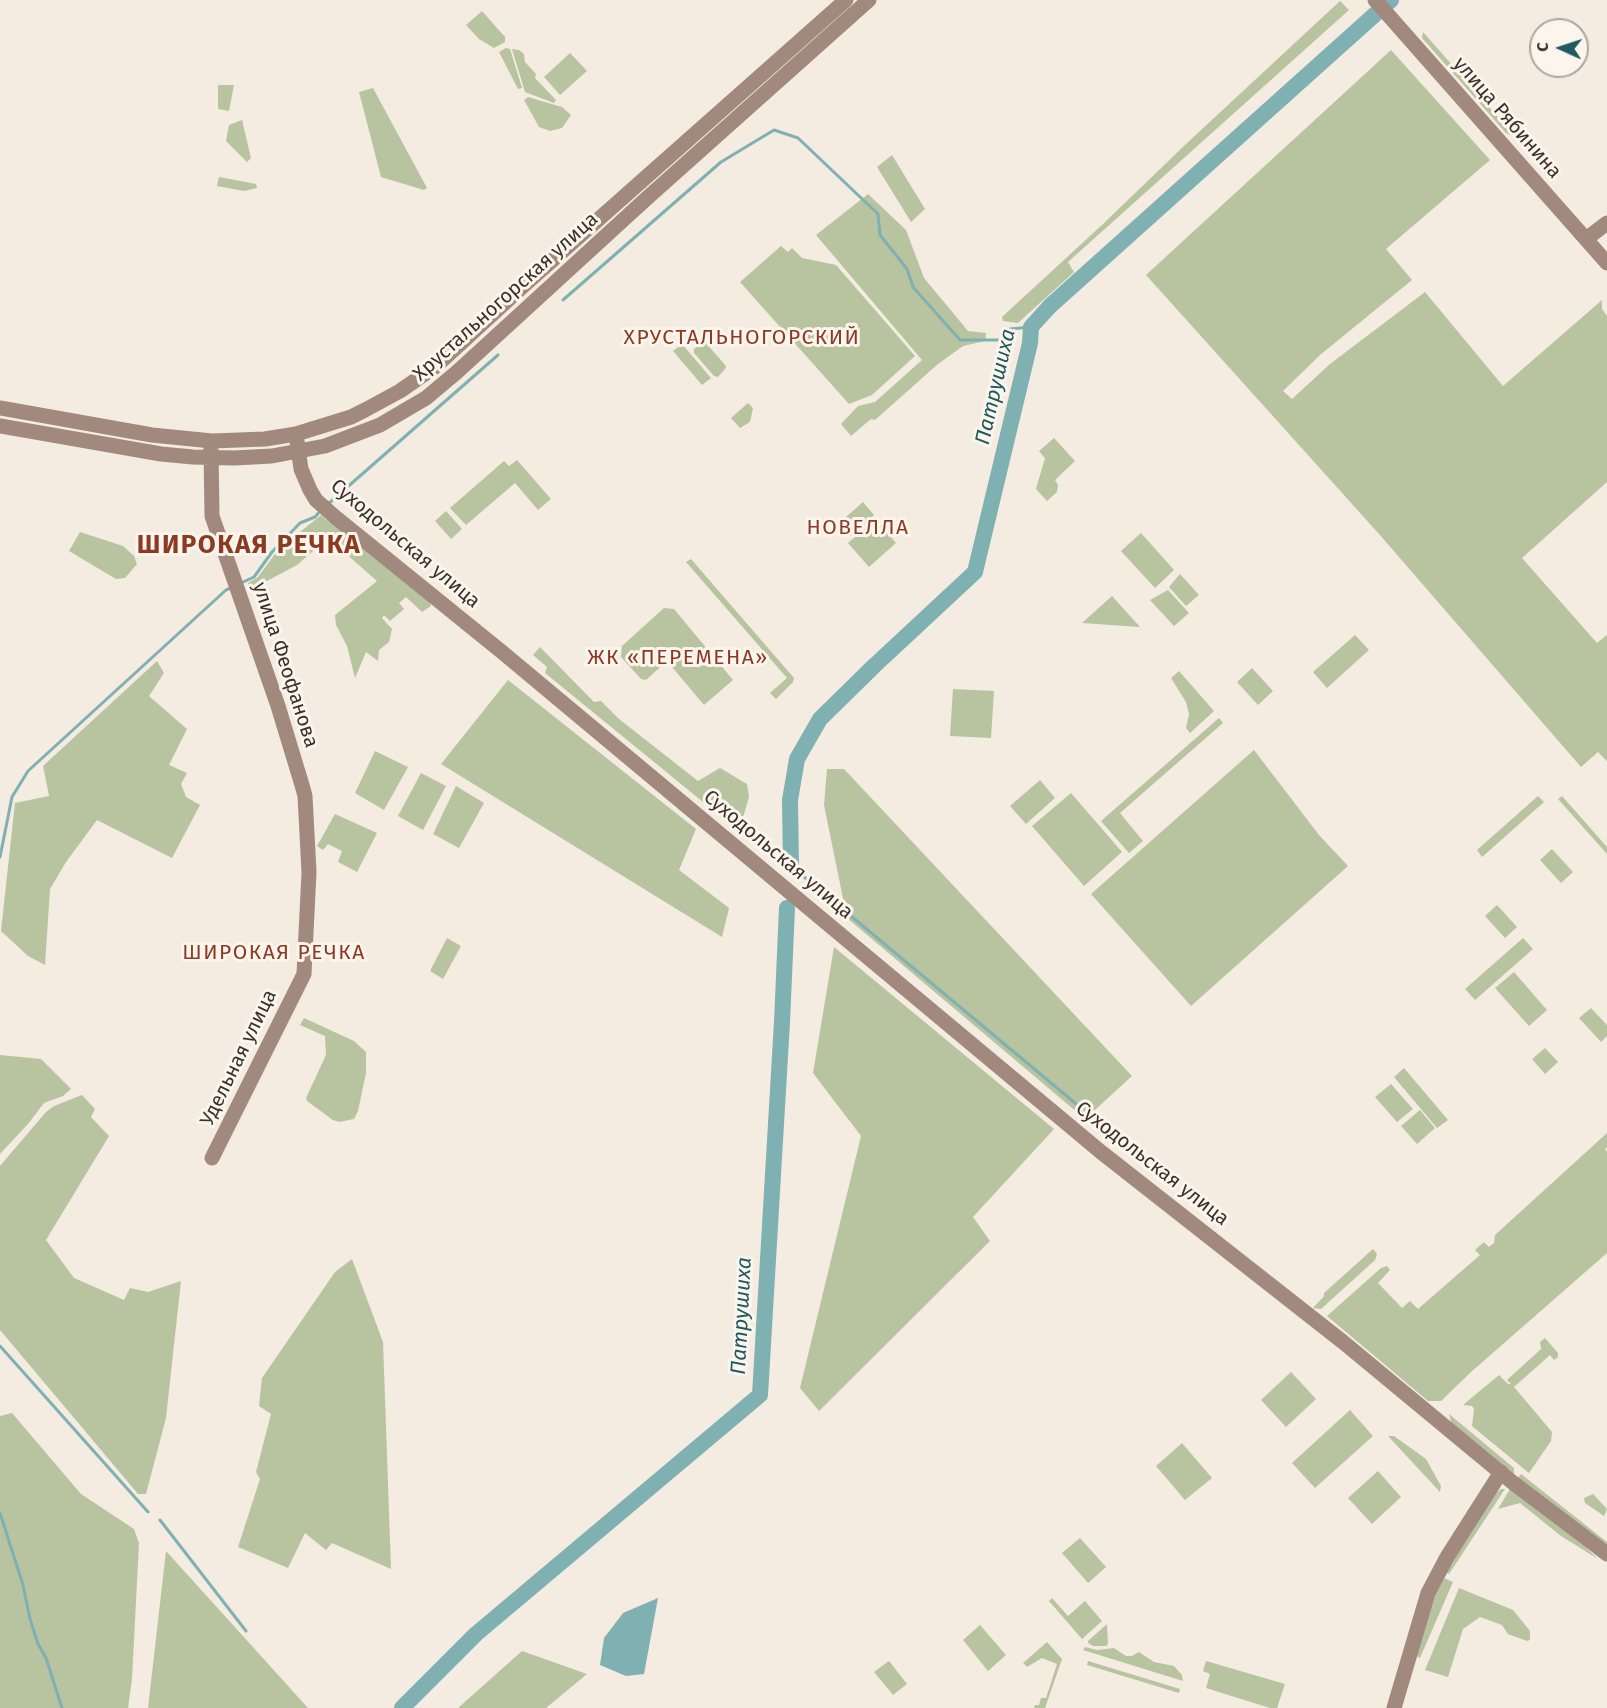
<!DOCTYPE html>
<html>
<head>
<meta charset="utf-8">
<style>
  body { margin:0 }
  #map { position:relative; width:1607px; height:1708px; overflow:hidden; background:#f4ebe1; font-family:"Fira Sans",sans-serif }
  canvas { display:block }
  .north { position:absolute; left:1529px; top:18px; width:60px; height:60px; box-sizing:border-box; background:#fbf5ee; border:2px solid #aea6a0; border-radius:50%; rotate:273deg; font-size:16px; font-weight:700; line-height:24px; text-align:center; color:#3b302b }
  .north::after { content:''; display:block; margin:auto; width:21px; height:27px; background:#1f5a5e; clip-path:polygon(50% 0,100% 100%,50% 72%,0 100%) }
</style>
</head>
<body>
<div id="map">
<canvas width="1607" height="1708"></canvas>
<div class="north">С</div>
</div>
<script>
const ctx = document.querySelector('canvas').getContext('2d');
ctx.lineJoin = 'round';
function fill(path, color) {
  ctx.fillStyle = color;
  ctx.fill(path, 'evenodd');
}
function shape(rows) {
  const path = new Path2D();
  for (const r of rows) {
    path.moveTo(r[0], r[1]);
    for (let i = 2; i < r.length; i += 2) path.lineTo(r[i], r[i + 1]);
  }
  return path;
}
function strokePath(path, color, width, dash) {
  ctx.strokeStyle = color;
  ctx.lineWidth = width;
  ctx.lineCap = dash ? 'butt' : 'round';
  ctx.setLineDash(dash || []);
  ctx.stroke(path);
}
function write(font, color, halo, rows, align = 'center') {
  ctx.font = font + ' "Fira Sans",sans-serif';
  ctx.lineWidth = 6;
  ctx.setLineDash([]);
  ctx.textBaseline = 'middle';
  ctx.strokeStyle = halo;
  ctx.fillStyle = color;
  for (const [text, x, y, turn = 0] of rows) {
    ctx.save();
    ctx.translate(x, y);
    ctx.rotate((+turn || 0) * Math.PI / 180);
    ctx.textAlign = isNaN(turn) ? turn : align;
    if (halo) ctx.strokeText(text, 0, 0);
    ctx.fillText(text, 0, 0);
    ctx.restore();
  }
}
const green = shape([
  [1340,1,1349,10,1068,262,1074,272,1018,323,1003,321,1002,317,1103,224,1186,144],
  [482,11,505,37,505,42,494,48,479,39,466,25],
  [1423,32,1512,133,1510,135,1506,133,1422,38],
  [506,48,510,49,522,88,518,89,499,52],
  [512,49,519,50,524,54,525,62,536,74,535,78,556,100,554,103,525,92],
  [1391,50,1490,160,1386,249,1412,280,1320,355,1283,391,1292,399,1330,364,1425,292,1503,386,1602,300,1602,309,1607,316,1607,482,1522,558,1597,643,1607,635,1607,761,1598,752,1581,767,1379,534,1146,275],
  [570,53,587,71,560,95,544,77],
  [218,85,234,85,229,111,218,109],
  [373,88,427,188,424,190,381,177,359,92],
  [528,97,562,107,571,115,562,128,550,131,539,127,524,100],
  [242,120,251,158,247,162,226,141,229,125],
  [892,155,925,209,911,222,877,167],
  [219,177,256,184,257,188,244,191,217,186],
  [868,194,906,230,924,278,968,331,986,333,985,341,963,346,938,364,875,420,871,419,851,436,841,424,858,406,875,402,922,360,816,235],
  [781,246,788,252,792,248,802,258,836,265,915,356,872,395,849,404,740,282],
  [702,342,705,342,726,366,725,369,718,377,714,376,694,353,694,349],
  [682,344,711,378,702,385,673,351],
  [748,403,753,408,750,422,740,428,731,418],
  [1054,438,1075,461,1055,480,1058,485,1057,492,1047,501,1036,489,1045,458,1039,451],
  [517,460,551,499,538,510,515,483,466,525,450,508,504,461,509,466],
  [863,502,874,515,851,536,839,523],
  [446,511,462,529,451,539,435,521],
  [321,515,329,522,333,522,430,602,431,606,422,612,406,597,399,603,404,609,390,621,384,615,382,618,392,629,389,642,379,650,378,661,366,652,355,678,347,646,336,625,335,615,377,581,328,538,297,565,250,590,248,583,258,577,278,550],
  [875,519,896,543,869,567,848,543],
  [80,532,123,546,134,556,137,564,125,578,116,579,69,551],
  [1141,533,1174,570,1155,588,1121,551],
  [691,559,794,678,793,682,776,699,770,693,787,678,686,562],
  [1180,574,1199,595,1186,606,1169,587],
  [1168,590,1189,613,1174,626,1150,600],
  [1112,596,1140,627,1082,623],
  [664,608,674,609,733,680,704,705,667,661,646,680,641,679,621,657,622,646],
  [1355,635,1369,650,1327,688,1313,672],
  [540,647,594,702,601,701,619,719,698,781,720,768,747,784,749,797,742,821,730,824,545,673,547,667,533,655],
  [157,661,164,673,149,696,187,729,169,765,187,773,181,784,186,797,200,805,172,858,97,820,66,862,50,889,45,965,28,956,1,931,15,803,49,796,43,766],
  [1252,668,1273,691,1258,705,1237,682],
  [1179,671,1214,711,1190,733,1186,728,1189,714,1186,702,1171,678],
  [508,680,696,829,679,870,729,908,722,937,441,764],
  [953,689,994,691,991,738,950,736],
  [1219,718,1223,723,1120,813,1143,841,1129,853,1101,821],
  [1254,750,1319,835,1348,866,1191,1006,1091,894],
  [375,751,408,767,384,810,355,793],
  [827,769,844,769,1132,1076,1085,1119,847,918,824,805],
  [421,773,446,786,423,830,398,816],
  [1040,780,1055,798,1026,824,1010,806],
  [456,786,484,803,459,848,433,834],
  [1071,793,1122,852,1084,886,1032,826],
  [1538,796,1544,802,1482,857,1477,850],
  [1562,796,1607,847,1607,854,1558,799],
  [335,814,377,833,357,872,338,862,342,851,328,844,323,850,317,846],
  [1552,849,1573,872,1561,883,1540,860],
  [1497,905,1517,927,1505,938,1485,916],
  [447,938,461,946,443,979,430,971],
  [1523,938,1533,949,1475,1000,1465,989],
  [834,947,1054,1129,973,1217,990,1241,819,1411,800,1388,861,1136,813,1073],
  [1514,972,1547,1010,1529,1026,1495,988],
  [1591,1008,1607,1025,1607,1036,1601,1042,1579,1018],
  [304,1018,354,1041,366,1052,366,1073,358,1111,354,1119,339,1122,333,1120,307,1101,306,1098,326,1055,325,1036,300,1025],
  [1545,1048,1558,1062,1545,1074,1532,1059],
  [0,1055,41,1059,71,1089,63,1096,44,1103,28,1124,0,1154],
  [1404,1068,1448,1120,1437,1128,1394,1077],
  [1391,1084,1413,1109,1397,1122,1375,1097],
  [82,1095,95,1109,91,1117,109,1136,46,1240,74,1278,124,1300,130,1288,148,1292,181,1281,166,1418,146,1494,138,1494,0,1330,0,1166,46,1112,54,1106],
  [1420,1110,1435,1128,1417,1144,1401,1126],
  [1607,1133,1607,1147,1605,1149,1607,1152,1607,1253,1471,1372,1441,1401,1428,1401,1327,1316,1381,1268,1387,1266,1390,1270,1378,1283,1402,1308,1410,1301,1418,1309,1480,1255,1475,1250,1484,1242,1489,1247,1494,1243,1495,1235],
  [1373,1249,1377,1254,1375,1260,1321,1309,1313,1308,1324,1296,1324,1293],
  [352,1259,383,1342,391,1569,332,1543,326,1550,305,1533,288,1568,238,1547,260,1479,256,1472,271,1414,259,1406,262,1378,335,1272],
  [1545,1338,1558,1353,1558,1357,1554,1360,1550,1355,1514,1387,1552,1432,1551,1441,1529,1473,1472,1426,1474,1409,1472,1406,1463,1405,1499,1375,1508,1384,1511,1384,1507,1380,1541,1349,1540,1342],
  [1291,1372,1316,1399,1286,1427,1261,1400],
  [1350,1410,1373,1436,1315,1488,1292,1463],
  [12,1413,81,1494,134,1529,139,1543,132,1679,128,1708,0,1708,0,1416],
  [1449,1414,1514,1468,1514,1475,1452,1425],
  [1388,1436,1394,1436,1426,1459,1441,1486,1440,1492],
  [1182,1443,1212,1478,1185,1500,1156,1466],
  [1378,1471,1401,1497,1372,1524,1348,1498],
  [1521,1474,1607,1542,1607,1547,1518,1478],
  [1501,1489,1505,1489,1449,1574,1446,1572,1491,1497],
  [1510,1489,1584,1546,1598,1559,1561,1536,1520,1503,1498,1509],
  [1593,1494,1607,1509,1604,1516,1585,1503,1584,1498],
  [1080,1538,1106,1567,1088,1583,1062,1553],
  [166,1551,308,1708,148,1708],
  [1444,1578,1453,1582,1420,1658,1416,1656,1429,1607],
  [1459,1588,1513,1610,1530,1631,1530,1640,1527,1641,1508,1634,1502,1625,1480,1617,1463,1629,1448,1677,1425,1670],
  [1052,1598,1068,1616,1085,1601,1102,1621,1082,1639,1049,1601],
  [1107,1624,1108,1644,1106,1646,1093,1646,1088,1643,1088,1641],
  [980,1625,1006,1655,988,1671,963,1640],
  [1047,1642,1062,1659,1045,1708,1034,1708,1035,1705,1039,1705,1041,1698,1046,1698,1057,1664,1042,1658,1027,1667,1023,1663],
  [1085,1647,1097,1650,1114,1648,1126,1656,1132,1656,1139,1652,1154,1662,1174,1666,1182,1675,1183,1681,1083,1650],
  [522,1651,587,1674,546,1708,458,1708],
  [889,1661,907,1684,893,1695,874,1672],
  [1088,1661,1180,1689,1179,1693,1087,1665],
  [1206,1661,1285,1684,1277,1708,1270,1708,1206,1688,1210,1674,1203,1671]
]);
const water = shape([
  [658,1598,644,1674,626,1676,600,1665,604,1638,623,1613]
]);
const stream = shape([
  [563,300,721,162,774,130,798,138,878,214,880,235,907,269,913,287,960,340,999,340,1010,329,1031,327],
  [328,504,498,355],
  [241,583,254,577,272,552,300,523,315,517,321,510],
  [0,857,12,797,28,771,226,590,233,587],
  [791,866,1081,1108],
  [0,1346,148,1512],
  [0,1513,23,1585,30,1619,38,1644,46,1658,62,1708],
  [160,1520,246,1631]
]);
const river = shape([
  [791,866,790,800,797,759,820,719,874,666,975,572,1030,343,1031,327,1050,306,1391,0],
  [402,1708,476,1634,760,1395,782,1022,787,908]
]);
const secondary = shape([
  [1375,0,1607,263],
  [1586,239,1607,223],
  [0,408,152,435,212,441,265,439,296,434,351,417,365,410,400,391,436,366,521,288,846,0],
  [0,426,161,454,193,457,234,458,272,456,325,446,380,425,426,398,457,372,646,199,869,0],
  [296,434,301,469,310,490,316,500,334,516,502,652,1101,1152,1343,1342,1512,1482,1607,1554],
  [211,448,212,516,278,706,302,785,305,796,309,872,304,974,212,1158],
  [1394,1708,1428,1593,1447,1557,1501,1472]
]);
const streetNames = [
  ["улица Рябинина",1507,118,49],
  ["Хрустальногорская улица",506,297,-42],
  ["Суходольская улица",405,544,40],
  ["улица Феофанова",285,665,72],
  ["Суходольская улица",778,855,40],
  ["Удельная улица",239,1058,-64],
  ["Суходольская улица",1152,1164,38]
];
const neighbourhoodNames = [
  ["ХРУСТАЛЬНОГОРСКИЙ",742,338],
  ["НОВЕЛЛА",858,528],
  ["ЖК «ПЕРЕМЕНА»",678,658],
  ["ШИРОКАЯ РЕЧКА",274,953]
];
const waterNames = [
  ["Патрушиха",996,387,-77],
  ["Патрушиха",742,1316,-87]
];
const districtNames = [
  ["ШИРОКАЯ РЕЧКА",249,546]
];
fill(green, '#b8c4a0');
fill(water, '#7fb0b2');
strokePath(stream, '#7fb0b2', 3);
strokePath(river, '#7fb0b2', 16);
strokePath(secondary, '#a18a7d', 15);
write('20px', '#3b302b', '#fbf5ee', streetNames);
ctx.letterSpacing = '1.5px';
write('21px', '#8c3b22', '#fbf5ee', neighbourhoodNames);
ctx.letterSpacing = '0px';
write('italic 21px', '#1f5a5e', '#fbf5ee', waterNames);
ctx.letterSpacing = '1.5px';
write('bold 26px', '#8c3b22', '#fbf5ee', districtNames);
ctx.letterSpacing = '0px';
</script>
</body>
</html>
